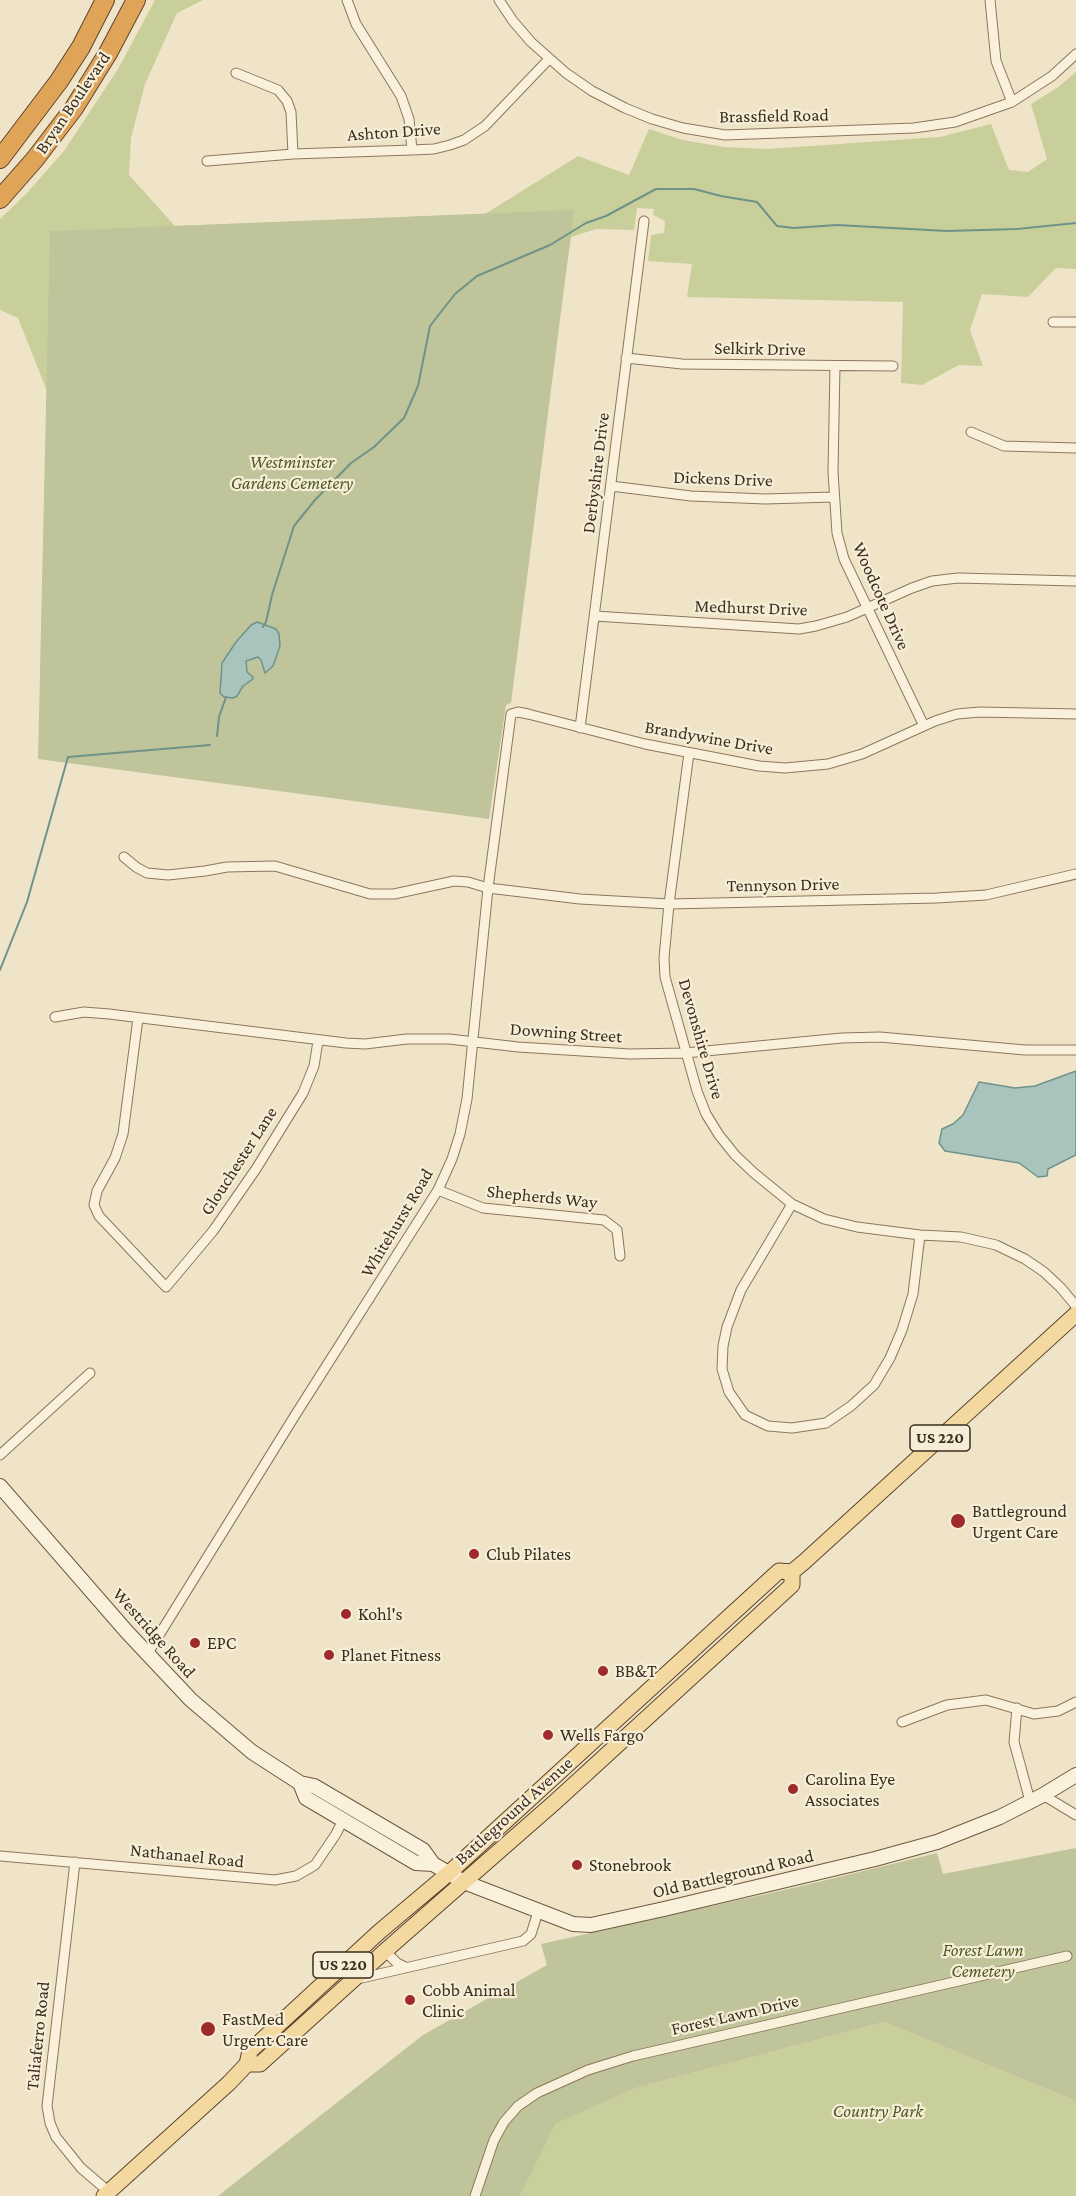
<!DOCTYPE html>
<html>
<head>
<meta charset="utf-8">
<style>
  body { margin:0 }
  canvas { display:block; background:#f0e4c8 }
</style>
</head>
<body>
<canvas width="1076" height="2196"></canvas>
<script>
const ctx = document.querySelector('canvas').getContext('2d');
ctx.lineJoin = 'round';
function fill(path, color) {
  ctx.fillStyle = color;
  ctx.fill(path, 'evenodd');
}
function shape(rows) {
  const path = new Path2D();
  for (const r of rows) {
    path.moveTo(r[0], r[1]);
    for (let i = 2; i < r.length; i += 2) path.lineTo(r[i], r[i + 1]);
  }
  return path;
}
function strokePath(path, color, width, dash) {
  ctx.strokeStyle = color;
  ctx.lineWidth = width;
  ctx.lineCap = dash ? 'butt' : 'round';
  ctx.setLineDash(dash || []);
  ctx.stroke(path);
}
function write(font, color, halo, rows, align = 'center') {
  ctx.font = font + ' "Crimson Pro",serif';
  ctx.lineWidth = 4.5;
  ctx.setLineDash([]);
  ctx.textBaseline = 'middle';
  ctx.strokeStyle = halo;
  ctx.fillStyle = color;
  for (const [text, x, y, turn = 0] of rows) {
    ctx.save();
    ctx.translate(x, y);
    ctx.rotate((+turn || 0) * Math.PI / 180);
    ctx.textAlign = isNaN(turn) ? turn : align;
    if (halo) ctx.strokeText(text, 0, 0);
    ctx.fillText(text, 0, 0);
    ctx.restore();
  }
}
const green = shape([
  [155,0,203,0,177,13,145,84,131,138,129,175,175,226,485,214,578,156,629,175,649,129,683,140,724,147,767,149,940,137,991,124,1009,170,1028,172,1047,159,1031,104,1057,88,1076,72,1076,269,1056,268,1028,297,982,294,970,330,983,366,959,365,922,385,901,383,903,302,687,297,692,264,648,261,651,235,664,233,665,221,653,215,654,209,637,208,634,230,596,229,571,237,564,285,45,462,47,391,18,318,0,310,0,219,26,194,64,151,118,69],
  [884,2022,1076,2101,1076,2196,520,2196,554,2124,636,2088]
]);
const cemetery = shape([
  [574,210,511,703,506,705,489,819,38,759,50,231],
  [1076,1848,1076,2101,884,2022,636,2088,555,2124,520,2196,218,2196,423,2035,547,1965,541,1944,806,1885,937,1853,943,1874]
]);
const water = shape([
  [257,622,276,629,279,634,280,646,273,666,265,673,261,660,258,657,246,661,247,672,253,677,253,679,243,686,237,696,233,698,224,697,220,693,222,663,236,642,251,625,257,622],
  [1076,1071,1076,1155,1048,1169,1047,1176,1038,1177,1019,1163,945,1151,939,1143,942,1129,953,1124,963,1115,979,1082,1015,1088,1035,1086,1076,1071]
]);
const stream = shape([
  [263,627,266,622,272,595,294,526,315,500,351,463,374,447,404,418,418,386,430,326,455,294,477,276,550,245,586,223,606,216,656,189,694,189,721,196,757,202,777,226,794,228,837,225,947,231,1017,229,1076,223],
  [217,736,219,717,226,697],
  [0,970,27,902,68,757,210,745]
]);
const street = shape([
  [347,0,356,24,401,96,409,119,412,150],
  [499,0,513,21,531,42,566,73,592,91,625,108,652,119,683,128,725,135,914,128,955,122,1012,102,1052,76,1076,54],
  [990,0,996,61,1012,102],
  [236,73,278,90,287,101,291,112,293,154],
  [207,161,293,154,412,150,434,149,450,145,464,140,485,126,549,59],
  [1053,322,1076,322],
  [626,358,682,364,893,366],
  [835,366,833,472,837,533,844,559,924,726],
  [971,432,1004,446,1076,448],
  [611,486,691,496,765,499,833,497],
  [595,616,799,629,816,626,847,617,912,588,932,581,958,578,1076,581],
  [580,728,644,221],
  [689,753,669,904,664,958,665,977,697,1091,706,1114,719,1135,735,1155,754,1173,792,1204,824,1219,857,1227,920,1235,961,1237,996,1245,1025,1259,1044,1272,1061,1288,1076,1306],
  [124,857,136,867,147,873,168,875,205,871,227,867,275,866,370,894,394,894,454,881,468,882,488,888,580,899,669,904,937,898,986,895,1076,874],
  [55,1017,84,1012,109,1014,346,1043,365,1044,407,1039,449,1039,518,1047,630,1054,685,1053,842,1038,880,1037,1025,1050,1076,1050],
  [138,1018,123,1134,115,1158,97,1191,94,1205,99,1216,166,1287,213,1231,256,1169,303,1093,314,1066,318,1041],
  [438,1190,483,1208,604,1220,617,1230,620,1256],
  [792,1204,741,1290,727,1327,723,1346,722,1369,729,1392,745,1415,768,1426,792,1428,826,1423,851,1406,874,1385,890,1358,902,1330,913,1294,920,1235],
  [0,1455,90,1373],
  [148,1653,294,1417,438,1190,452,1159,460,1134,467,1099,488,888,511,714,518,712,528,714,645,744,759,766,785,768,828,764,862,754,935,721,957,714,980,712,1076,714],
  [1017,1708,1014,1742,1030,1801],
  [902,1722,947,1705,986,1700,1034,1714,1058,1711,1076,1702],
  [1043,1795,1076,1815],
  [0,1856,275,1880,296,1876,315,1865,336,1834,343,1820],
  [75,1862,47,2106,50,2123,56,2137,81,2168,109,2192],
  [385,1951,397,1963,405,1967],
  [357,1979,523,1941,531,1934,538,1912],
  [475,2196,494,2140,504,2122,518,2106,537,2093,588,2070,633,2056,1067,1956]
]);
const secondary = shape([
  [0,1486,127,1632,191,1700,252,1752,300,1783,314,1786,423,1850,433,1864,464,1882,573,1924,591,1925,664,1909,875,1859,937,1842,1000,1817,1043,1795,1076,1775],
  [300,1783,306,1798,416,1863,433,1864]
]);
const primary = shape([
  [247,2064,260,2064,385,1951,555,1802,792,1585,792,1572],
  [104,2196,229,2083,247,2064,250,2051,379,1932,449,1873,779,1571,792,1572,804,1562,1076,1314]
]);
const highway = shape([
  [0,159,59,81,81,47,105,0],
  [0,199,35,159,74,108,108,53,136,0]
]);
const markers = [
  [958,1521,8,"#9e2a2b"],
  [474,1554,6,"#9e2a2b"],
  [346,1614,6,"#9e2a2b"],
  [195,1643,6,"#9e2a2b"],
  [329,1655,6,"#9e2a2b"],
  [603,1671,6,"#9e2a2b"],
  [548,1735,6,"#9e2a2b"],
  [793,1789,6,"#9e2a2b"],
  [577,1865,6,"#9e2a2b"],
  [410,2000,6,"#9e2a2b"],
  [208,2029,8,"#9e2a2b"]
];
const shields = [
  [940,1438,60],
  [343,1965,60]
];
const shieldNames = [
  ["US 220",940,1438],
  ["US 220",343,1965]
];
const streetNames = [
  ["Bryan Boulevard",73,103,-56],
  ["Brassfield Road",774,116,-1],
  ["Ashton Drive",394,132,-4],
  ["Selkirk Drive",760,349,1],
  ["Derbyshire Drive",596,473,-83],
  ["Dickens Drive",723,479,2],
  ["Woodcote Drive",881,596,66],
  ["Medhurst Drive",751,608,2],
  ["Brandywine Drive",709,738,10],
  ["Tennyson Drive",783,885,-1],
  ["Downing Street",566,1033,4],
  ["Devonshire Drive",701,1039,74],
  ["Glouchester Lane",239,1161,-57],
  ["Shepherds Way",542,1197,6],
  ["Whitehurst Road",397,1223,-59],
  ["Westridge Road",154,1633,48],
  ["Battleground Avenue",514,1811,-42],
  ["Nathanael Road",187,1856,6],
  ["Old Battleground Road",733,1874,-13],
  ["Forest Lawn Drive",735,2015,-13],
  ["Taliaferro Road",38,2036,-84]
];
const parkNames = [
  ["Westminster",292,462],
  ["Gardens Cemetery",292,483],
  ["Forest Lawn",983,1950],
  ["Cemetery",983,1971],
  ["Country Park",878,2111]
];
const poiNames = [
  ["Battleground",972,1511],
  ["Urgent Care",972,1532],
  ["Club Pilates",486,1554],
  ["Kohl's",358,1614],
  ["EPC",207,1643],
  ["Planet Fitness",341,1655],
  ["BB&T",615,1671],
  ["Wells Fargo",560,1735],
  ["Carolina Eye",805,1779],
  ["Associates",805,1800],
  ["Stonebrook",589,1865],
  ["Cobb Animal",422,1990],
  ["Clinic",422,2011],
  ["FastMed",222,2019],
  ["Urgent Care",222,2040]
];
fill(green, '#c9cf9b');
fill(cemetery, '#bfc49a');
fill(water, '#a9c4bc');
strokePath(water, '#6f938a', 1.5);
strokePath(stream, '#6f938a', 2);
strokePath(street, '#8d765c', 11);
strokePath(secondary, '#6f573f', 16);
strokePath(primary, '#5b4430', 17);
strokePath(highway, '#5b4430', 20);
strokePath(street, '#faf1dc', 9);
strokePath(secondary, '#faf1dc', 14);
strokePath(primary, '#f3d9a0', 15);
strokePath(highway, '#e0a458', 18);
for (const [x, y, r, color] of markers) {
  const dot = new Path2D();
  dot.arc(x, y, r, 0, 2 * Math.PI);
  ctx.fillStyle = color;
  ctx.fill(dot);
  strokePath(dot, '#f7eed8', 2);
}
for (const [x, y, w] of shields) {
  const box = new Path2D();
  box.roundRect(x - w / 2, y - 13, w, 26, 4.5);
  ctx.fillStyle = '#f7eed8';
  ctx.fill(box);
  strokePath(box, '#3d2e20', 1.5);
}
write('bold 16px', '#3d2e20', null, shieldNames);
write('18px', '#3d2e20', '#f7eed8', streetNames);
write('italic 18px', '#4d5a26', '#f7eed8', parkNames);
write('18px', '#3d2e20', '#f7eed8', poiNames, 'left');
</script>
</body>
</html>
